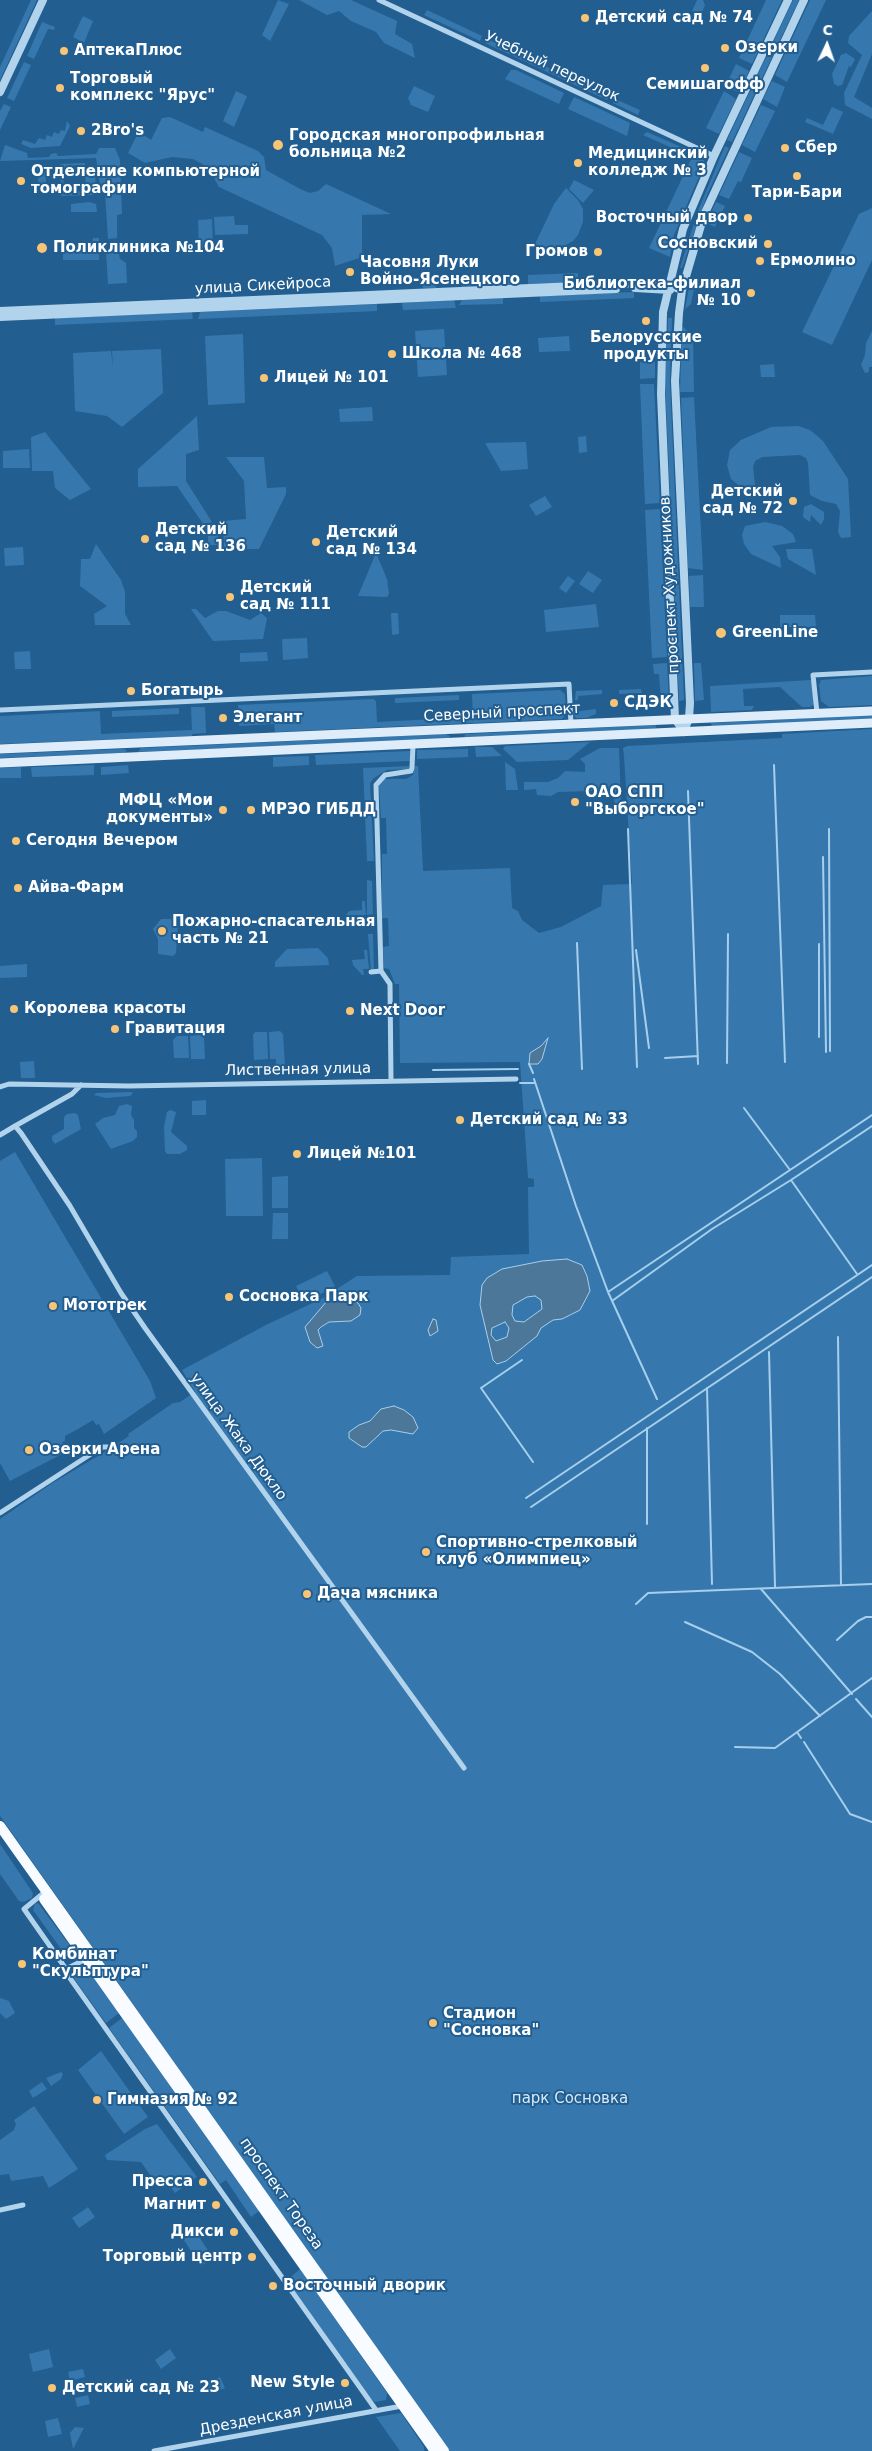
<!DOCTYPE html>
<html>
<head>
<meta charset="utf-8">
<style>
  body { margin:0 }
  #map { position:relative; width:872px; height:2451px; overflow:hidden; background:#225e90; font-family:"DejaVu Sans",sans-serif }
  canvas { display:block }
  .north { position:absolute; left:802px; top:20px; width:50px; height:50px; -webkit-text-stroke:4px #225e90; paint-order:stroke; rotate:3deg; font-size:14px; font-weight:700; line-height:20px; text-align:center; color:#fff }
  .north::after { content:''; display:block; margin:auto; width:18px; height:22px; background:#fff; clip-path:polygon(50% 0,100% 100%,50% 72%,0 100%) }
</style>
</head>
<body>
<div id="map">
<canvas width="872" height="2451"></canvas>
<div class="north">С</div>
</div>
<script>
const ctx = document.querySelector('canvas').getContext('2d');
ctx.lineJoin = 'round';
function fill(path, color) {
  ctx.fillStyle = color;
  ctx.fill(path, 'evenodd');
}
function shape(rows) {
  const path = new Path2D();
  for (const r of rows) {
    path.moveTo(r[0], r[1]);
    for (let i = 2; i < r.length; i += 2) path.lineTo(r[i], r[i + 1]);
  }
  return path;
}
function strokePath(path, color, width, dash) {
  ctx.strokeStyle = color;
  ctx.lineWidth = width;
  ctx.lineCap = dash ? 'butt' : 'round';
  ctx.setLineDash(dash || []);
  ctx.stroke(path);
}
function write(font, color, halo, rows, align = 'center') {
  ctx.font = font + ' "DejaVu Sans",sans-serif';
  ctx.lineWidth = 4;
  ctx.setLineDash([]);
  ctx.textBaseline = 'middle';
  ctx.strokeStyle = halo;
  ctx.fillStyle = color;
  for (const [text, x, y, turn = 0] of rows) {
    ctx.save();
    ctx.translate(x, y);
    ctx.rotate((+turn || 0) * Math.PI / 180);
    ctx.textAlign = isNaN(turn) ? turn : align;
    if (halo) ctx.strokeText(text, 0, 0);
    ctx.fillText(text, 0, 0);
    ctx.restore();
  }
}
const green = shape([
  [31,0,37,0,0,80,0,67],
  [278,0,289,4,270,41,262,35],
  [299,0,351,0,397,21,395,34,412,44,415,58,384,43,376,32,351,21,339,11,327,15],
  [697,0,703,0,705,5,701,15,692,11],
  [766,0,782,0,752,64,739,58],
  [793,0,799,0,732,142,727,140],
  [810,0,826,0,787,82,775,75],
  [427,10,482,36,480,41,424,15],
  [872,11,872,54,854,97,872,108,872,119,845,105,844,93,862,55,848,43,849,36],
  [83,16,93,21,84,43,73,37],
  [42,22,55,27,54,30,48,29,34,59,27,56],
  [487,39,609,96,607,100,485,43],
  [846,53,855,59,851,67,849,66,842,85,838,86,834,84,832,74,841,55],
  [24,62,31,65,14,101,7,98],
  [736,64,749,71,739,92,725,87],
  [511,70,516,70,564,93,559,104,505,79],
  [772,81,785,87,777,107,763,99],
  [414,86,435,96,428,112,411,105,408,98],
  [236,91,247,96,234,127,223,121],
  [724,91,736,99,719,134,706,128],
  [574,97,630,123,627,136,568,109],
  [615,99,640,110,638,115,613,103],
  [4,104,11,107,0,130,0,111],
  [761,105,775,111,755,152,742,145],
  [832,107,843,112,833,134,805,122,807,118,823,125],
  [170,117,203,132,205,127,258,151,264,157,266,170,300,189,310,193,318,191,326,184,391,214,362,215,362,257,335,266,332,248,322,235,219,187,208,167,193,159,172,157,145,163,128,153,136,137,145,136,151,140,162,118],
  [67,121,70,126,60,146,31,148,21,144,23,140,35,144,39,138,45,140,47,135,52,137,54,132,59,134,61,130,65,131],
  [647,132,690,151,688,155,643,135],
  [5,145,27,153,28,158,49,157,51,154,56,153,58,156,96,154,99,148,115,148,120,160,122,214,117,215,117,238,108,239,105,193,101,191,96,158,0,161],
  [725,146,729,148,707,195,682,268,680,268,697,213],
  [739,152,752,158,741,182,738,181,729,199,719,195],
  [694,153,703,158,705,163,674,235,670,257,649,248],
  [85,163,85,169,79,170,78,165,68,166,68,170,63,170,64,192,72,192,72,195,78,195,78,191,86,191,85,170,95,170,96,195,61,196,60,164],
  [37,164,43,164,46,168,46,187,43,188,38,181],
  [574,180,594,190,583,203,569,189],
  [566,188,578,200,583,209,583,222,578,235,573,241,553,252,535,244,554,204],
  [89,202,96,204,97,212,71,212,71,204],
  [716,202,725,206,715,227,706,223],
  [872,208,872,260,832,345,802,332,859,214],
  [234,216,235,225,248,225,248,234,215,235,214,217],
  [212,219,213,247,199,248,198,220],
  [93,238,99,238,99,260,63,260,63,246,92,243],
  [106,252,119,254,120,259,126,263,127,283,108,284],
  [578,273,578,282,528,284,528,275],
  [517,276,518,284,462,287,459,279],
  [691,277,696,279,691,304,685,309],
  [454,279,453,283,436,284,436,288,423,288,422,286,421,281],
  [634,292,634,298,540,302,540,296],
  [503,298,503,304,459,305,462,300],
  [454,300,456,308,403,310,402,303],
  [377,304,377,311,198,319,200,312],
  [192,312,193,319,55,325,55,318],
  [668,318,672,318,670,381,684,700,679,701,665,381],
  [682,326,693,336,694,392,680,392],
  [444,329,447,375,418,377,415,331],
  [872,331,872,367,869,367,869,372,865,373,861,365,865,355,866,343],
  [243,334,245,403,208,405,205,336],
  [569,336,570,351,539,352,538,338],
  [161,349,163,393,122,427,107,416,75,411,73,353,111,351,113,368,112,351],
  [640,362,655,362,655,378,640,379],
  [774,364,775,377,761,377,760,365],
  [640,384,654,384,660,503,645,504],
  [694,397,703,570,688,568,681,398],
  [372,407,373,421,340,422,339,409],
  [197,416,199,450,186,454,186,481,212,522,204,525,177,486,138,487,138,469],
  [798,426,810,430,823,441,848,479,851,537,841,538,838,532,840,511,836,504,822,501,810,495,808,463,806,458,800,455,762,457,755,461,753,467,756,495,748,493,731,479,727,465,730,450,741,440,771,427],
  [45,432,52,441,91,489,70,500,55,488,53,471,32,471,31,437],
  [586,436,587,452,579,453,578,437],
  [526,442,528,469,501,471,485,443],
  [29,449,30,468,3,468,3,451],
  [226,457,264,457,267,488,286,487,286,494,259,549,224,549,223,521,246,519,244,481],
  [545,496,552,507,536,516,529,505],
  [811,504,824,512,824,519,821,525,811,515,810,522,803,517,804,507],
  [660,509,667,657,652,658,645,510],
  [765,522,782,526,793,534,796,542,772,546,780,557,781,568,751,554,744,544,742,535,745,526],
  [218,529,218,545,208,545,208,530],
  [96,544,121,580,125,592,125,614,131,625,95,625,94,614,107,606,80,586,81,559,90,559],
  [23,547,24,565,5,566,4,548],
  [786,549,812,549,816,575,788,559],
  [376,553,387,579,389,594,387,597,358,596],
  [588,571,602,580,593,593,579,584],
  [703,575,704,607,690,607,689,576],
  [568,576,575,581,566,593,559,588],
  [596,604,599,627,546,632,544,610],
  [191,609,196,609,205,618,218,611,226,611,250,620,261,613,267,618,263,639,213,641],
  [391,613,398,613,399,634,392,635],
  [780,615,815,615,816,627,780,627],
  [307,638,308,658,283,660,282,639],
  [30,651,31,669,15,669,14,652],
  [267,652,268,661,240,662,240,653],
  [667,663,669,701,661,701,659,674,654,674,653,664],
  [694,663,701,663,704,700,695,701],
  [872,676,872,705,829,707,821,701,819,685,821,680],
  [811,680,814,704,810,707,802,707,780,687,743,689,744,706,754,706,752,710,711,712,710,686],
  [641,689,643,697,637,693,619,694,619,690],
  [560,690,565,694,566,714,562,719,275,732,274,724,239,726,238,705,373,699,376,701,377,722,473,717,472,694],
  [602,690,602,694,578,696,578,700,575,700,576,691],
  [459,695,459,700,395,703,395,698],
  [191,707,205,707,206,733,192,734,192,736,0,744,0,716,100,711,101,734,192,730],
  [179,708,179,714,112,717,112,711],
  [596,709,596,714,586,718,576,718,573,714,573,712],
  [872,715,872,720,712,727,711,723],
  [656,725,656,728,622,731,466,738,464,736,466,734],
  [872,729,872,2451,449,2451,0,1816,0,1519,51,1484,108,1450,129,1436,128,1434,173,1403,180,1402,195,1392,182,1370,266,1325,321,1299,357,1276,450,1275,451,1257,529,1254,528,1187,534,1187,534,1179,528,1178,520,1062,400,1063,399,984,395,984,389,969,384,968,383,947,389,946,388,918,382,918,382,854,387,854,386,818,381,818,379,787,380,782,383,779,406,779,413,775,415,766,418,766,423,871,510,868,512,908,518,911,522,920,539,933,561,927,601,906,603,885,632,884,624,756,623,748,627,746,782,738,782,734],
  [343,1294,358,1303,351,1321,329,1322,318,1330,305,1327,336,1295],
  [446,734,450,736,448,739,138,752,141,748],
  [590,742,568,760,517,762,503,749,505,746],
  [475,747,492,747,502,756,476,757],
  [600,748,619,748,621,802,618,808,615,809,614,792,597,794,592,791,558,792,551,796,537,795,536,789,524,790,524,782,548,782,558,778,565,771,585,772,585,764,580,759],
  [124,749,127,751,124,753,0,758,0,754],
  [468,749,468,757,417,759,417,750],
  [410,751,410,761,316,765,315,755],
  [309,756,309,765,273,767,273,757],
  [505,762,515,769,518,790,506,790],
  [94,765,94,775,32,777,31,767],
  [128,765,129,773,101,775,101,767],
  [410,766,408,769,387,770,374,778,370,783,374,861,367,861,363,768],
  [21,767,21,778,0,778,0,768],
  [367,880,372,881,373,914,367,915],
  [362,901,365,901,366,915,351,915,348,918,346,915,349,911,362,910],
  [161,919,174,919,178,923,176,953,173,956,158,954,158,939,153,929],
  [368,934,373,934,374,971,371,971],
  [318,948,328,958,329,965,275,967,275,962,287,949],
  [364,950,367,950,369,969,363,969,364,975,362,975,353,965,352,960,365,959],
  [27,964,27,977,0,978,0,966],
  [280,1031,283,1034,285,1065,276,1068,276,1059,270,1059,269,1032],
  [255,1032,267,1032,268,1059,254,1060,253,1035],
  [200,1035,204,1038,205,1059,191,1059,190,1036],
  [177,1036,188,1036,189,1058,174,1058,173,1040],
  [34,1061,35,1078,21,1078,20,1062],
  [131,1092,133,1093,130,1096,106,1098,94,1095,96,1093],
  [206,1100,206,1115,192,1115,192,1101],
  [127,1104,132,1106,131,1115,134,1120,134,1128,137,1131,137,1137,133,1141,111,1149,95,1124,103,1118,115,1115,119,1106],
  [170,1110,176,1112,171,1132,187,1146,187,1150,180,1154,167,1154,165,1151,164,1127,167,1112],
  [75,1113,78,1115,81,1129,55,1144,52,1140,52,1136,64,1129,64,1117,67,1114],
  [15,1152,150,1381,156,1398,104,1434,99,1424,96,1425,93,1420,78,1429,65,1436,65,1441,62,1442,66,1448,61,1451,62,1454,10,1481,0,1463,0,1161],
  [262,1158,263,1216,226,1216,225,1159],
  [288,1176,288,1208,272,1208,272,1177],
  [273,1213,288,1213,288,1239,272,1239],
  [327,1271,335,1286,305,1303,296,1286],
  [0,1844,33,1893,32,1898,24,1902,19,1901,0,1874],
  [38,1903,77,1955,76,1960,69,1960,33,1910,35,1904],
  [80,1966,85,1966,119,2013,106,2023,75,1980,73,1970],
  [0,1998,9,2001,15,2013,6,2019,0,2013],
  [122,2018,259,2211,251,2217,226,2180,220,2184,109,2028],
  [101,2051,148,2117,124,2134,78,2070],
  [61,2072,63,2074,61,2079,51,2086,46,2078],
  [42,2082,47,2089,33,2098,29,2091],
  [34,2106,78,2169,49,2188,43,2176,11,2181,9,2174,0,2175,0,2140,14,2130,16,2124,14,2120],
  [157,2124,197,2177,175,2193,170,2186,156,2183,141,2162,107,2160,105,2155,145,2129],
  [88,2207,95,2217,79,2228,72,2218],
  [192,2226,213,2258,201,2266,180,2234],
  [300,2269,387,2393,386,2400,375,2402,370,2398,287,2280],
  [49,2349,53,2367,33,2372,29,2354],
  [170,2349,176,2358,161,2369,155,2360],
  [83,2369,85,2377,70,2381,68,2372],
  [220,2377,225,2388,211,2394,206,2383],
  [85,2381,87,2389,73,2392,71,2384],
  [88,2395,90,2404,77,2407,75,2398],
  [401,2413,424,2447,424,2451,400,2451,376,2417],
  [58,2418,62,2434,48,2437,45,2421],
  [75,2427,84,2428,73,2449,70,2433]
]);
const water = shape([
  [548,1038,542,1059,538,1064,529,1064,530,1053,541,1046,548,1038],
  [567,1259,582,1265,587,1276,590,1291,580,1310,562,1319,553,1320,541,1328,537,1336,506,1361,497,1364,493,1360,480,1305,482,1285,487,1278,502,1269,542,1261,567,1259],
  [535,1296,541,1300,542,1309,524,1322,515,1321,512,1315,513,1305,527,1297,535,1296],
  [505,1322,509,1328,507,1337,496,1341,491,1335,492,1328,505,1322],
  [336,1294,343,1294,358,1303,361,1308,360,1315,351,1321,329,1322,321,1327,318,1330,323,1346,317,1348,310,1342,305,1327,327,1301,336,1294],
  [433,1319,436,1320,438,1331,430,1336,428,1330,433,1319],
  [394,1406,404,1410,413,1417,418,1428,413,1434,391,1430,383,1431,366,1447,362,1447,349,1438,349,1432,359,1425,370,1421,381,1409,394,1406]
]);
const stream = shape([
  [774,765,785,1062],
  [688,791,698,1064],
  [628,829,637,1067],
  [829,829,830,1051],
  [823,857,826,1052],
  [577,943,582,1069],
  [819,944,819,1037],
  [636,950,649,1048],
  [665,1058,698,1056],
  [727,1063,728,934],
  [529,1064,533,1073],
  [433,1070,518,1069],
  [534,1079,576,1206,608,1292,657,1399],
  [520,1083,535,1083],
  [744,1108,790,1170],
  [791,1180,857,1274],
  [608,1292,872,1115],
  [612,1301,712,1229,791,1180,872,1126],
  [838,1337,841,1585],
  [769,1352,775,1587],
  [522,1360,481,1388,533,1462],
  [707,1388,712,1584],
  [526,1498,872,1265],
  [531,1507,872,1277],
  [647,1524,647,1428],
  [761,1589,852,1694],
  [636,1604,648,1593,872,1584],
  [685,1622,752,1652,780,1674,820,1716],
  [837,1640,858,1621,866,1617,872,1617],
  [856,1699,872,1717],
  [797,1732,801,1738],
  [804,1742,850,1814,872,1822],
  [735,1747,775,1748,872,1678]
]);
const minor = shape([
  [379,0,714,156],
  [0,710,569,684,571,724],
  [817,713,813,675,872,672],
  [381,971,376,785,385,775,411,771,412,768,413,745],
  [371,972,381,971,390,984,391,1081],
  [0,1087,9,1084,129,1086,516,1079],
  [15,1126,72,1094,81,1085],
  [0,1135,15,1126,21,1133,70,1206,121,1293,145,1328,464,1768],
  [0,1513,94,1452,103,1447,112,1447],
  [46,1891,24,1909,66,1969,67,1974,376,2410],
  [66,1969,88,1958],
  [0,2210,23,2205],
  [154,2451,402,2406]
]);
const tertiary = shape([
  [0,92,43,0],
  [635,288,670,290],
  [0,311,645,283,668,285,682,290],
  [0,317,616,289],
  [684,732,675,719,661,394,663,312,683,229,714,156,788,0],
  [684,732,689,718,690,703,675,381,679,313,682,290,704,215,804,0]
]);
const secondary = shape([
  [0,749,872,711],
  [0,763,872,723]
]);
const primary = shape([
  [0,1826,444,2451],
  [44,1899,435,2451]
]);
const markers = [
  [585,18,5,"#f8c475"],
  [725,48,5,"#f8c475"],
  [64,51,5,"#f8c475"],
  [705,68,5,"#f8c475"],
  [60,88,5,"#f8c475"],
  [81,131,5,"#f8c475"],
  [278,145,6,"#f8c475"],
  [785,148,5,"#f8c475"],
  [578,163,5,"#f8c475"],
  [797,176,5,"#f8c475"],
  [21,181,5,"#f8c475"],
  [748,218,5,"#f8c475"],
  [768,244,5,"#f8c475"],
  [42,248,6,"#f8c475"],
  [598,252,5,"#f8c475"],
  [760,261,5,"#f8c475"],
  [350,272,5,"#f8c475"],
  [751,293,5,"#f8c475"],
  [646,321,5,"#f8c475"],
  [392,354,5,"#f8c475"],
  [264,378,5,"#f8c475"],
  [793,501,5,"#f8c475"],
  [145,539,5,"#f8c475"],
  [316,542,5,"#f8c475"],
  [230,597,5,"#f8c475"],
  [721,633,6,"#f8c475"],
  [131,691,5,"#f8c475"],
  [614,703,5,"#f8c475"],
  [223,718,5,"#f8c475"],
  [575,802,5,"#f8c475"],
  [223,810,5,"#f8c475"],
  [251,810,5,"#f8c475"],
  [16,841,5,"#f8c475"],
  [18,888,5,"#f8c475"],
  [162,931,5,"#f8c475"],
  [14,1009,5,"#f8c475"],
  [350,1011,5,"#f8c475"],
  [115,1029,5,"#f8c475"],
  [460,1120,5,"#f8c475"],
  [297,1154,5,"#f8c475"],
  [229,1297,5,"#f8c475"],
  [53,1306,5,"#f8c475"],
  [29,1450,5,"#f8c475"],
  [426,1552,5,"#f8c475"],
  [307,1594,5,"#f8c475"],
  [22,1964,5,"#f8c475"],
  [433,2023,5,"#f8c475"],
  [97,2100,5,"#f8c475"],
  [203,2182,5,"#f8c475"],
  [216,2205,5,"#f8c475"],
  [234,2232,5,"#f8c475"],
  [252,2257,5,"#f8c475"],
  [273,2286,5,"#f8c475"],
  [345,2383,5,"#f8c475"],
  [52,2388,5,"#f8c475"]
];
const poiNames = [
  ["Детский сад № 74",595,18],
  ["Озерки",735,48],
  ["АптекаПлюс",74,51],
  ["Торговый",70,79],
  ["комплекс \"Ярус\"",70,96],
  ["Семишагофф",705,85,"center"],
  ["2Bro's",91,131],
  ["Городская многопрофильная",289,136],
  ["больница №2",289,153],
  ["Сбер",795,148],
  ["Медицинский",588,154],
  ["колледж № 3",588,171],
  ["Отделение компьютерной",31,172],
  ["томографии",31,189],
  ["Тари-Бари",797,193,"center"],
  ["Восточный двор",738,218,"right"],
  ["Сосновский",758,244,"right"],
  ["Поликлиника №104",53,248],
  ["Громов",588,252,"right"],
  ["Ермолино",770,261],
  ["Часовня Луки",360,263],
  ["Войно-Ясенецкого",360,280],
  ["Библиотека-филиал",741,284,"right"],
  ["№ 10",741,301,"right"],
  ["Белорусские",646,338,"center"],
  ["продукты",646,355,"center"],
  ["Школа № 468",402,354],
  ["Лицей № 101",274,378],
  ["Детский",783,492,"right"],
  ["сад № 72",783,509,"right"],
  ["Детский",155,530],
  ["сад № 136",155,547],
  ["Детский",326,533],
  ["сад № 134",326,550],
  ["Детский",240,588],
  ["сад № 111",240,605],
  ["GreenLine",732,633],
  ["Богатырь",141,691],
  ["СДЭК",624,703],
  ["Элегант",233,718],
  ["ОАО СПП",585,793],
  ["\"Выборгское\"",585,810],
  ["МФЦ «Мои",213,801,"right"],
  ["документы»",213,818,"right"],
  ["МРЭО ГИБДД",261,810],
  ["Сегодня Вечером",26,841],
  ["Айва-Фарм",28,888],
  ["Пожарно-спасательная",172,922],
  ["часть № 21",172,939],
  ["Королева красоты",24,1009],
  ["Next Door",360,1011],
  ["Гравитация",125,1029],
  ["Детский сад № 33",470,1120],
  ["Лицей №101",307,1154],
  ["Сосновка Парк",239,1297],
  ["Мототрек",63,1306],
  ["Озерки Арена",39,1450],
  ["Спортивно-стрелковый",436,1543],
  ["клуб «Олимпиец»",436,1560],
  ["Дача мясника",317,1594],
  ["Комбинат",32,1955],
  ["\"Скульптура\"",32,1972],
  ["Стадион",443,2014],
  ["\"Сосновка\"",443,2031],
  ["Гимназия № 92",107,2100],
  ["Пресса",193,2182,"right"],
  ["Магнит",206,2205,"right"],
  ["Дикси",224,2232,"right"],
  ["Торговый центр",242,2257,"right"],
  ["Восточный дворик",283,2286],
  ["New Style",335,2383,"right"],
  ["Детский сад № 23",62,2388]
];
const streetNames = [
  ["Учебный переулок",552,67,25],
  ["улица Сикейроса",263,286,-3],
  ["проспект Художников",670,585,-93],
  ["Северный проспект",502,713,-3],
  ["Лиственная улица",298,1070,-1],
  ["улица Жака Дюкло",238,1437,54],
  ["проспект Тореза",281,2194,55],
  ["Дрезденская улица",276,2416,-11]
];
const parkNames = [
  ["парк Сосновка",570,2099]
];
fill(green, '#3678ad');
fill(water, '#4d7799');
strokePath(water, '#a6cfed', 1);
strokePath(stream, '#a6cfed', 2);
strokePath(minor, '#b2d3ec', 5);
strokePath(tertiary, '#b2d3ec', 8);
strokePath(secondary, '#deedf9', 9);
strokePath(primary, '#f8fbff', 10);
for (const [x, y, r, color] of markers) {
  const dot = new Path2D();
  dot.arc(x, y, r, 0, 2 * Math.PI);
  ctx.fillStyle = color;
  ctx.fill(dot);
  strokePath(dot, '#225e90', 2);
}
write('bold 15px', '#fff', '#225e90', poiNames, 'left');
write('15px', '#fff', '#225e90', streetNames);
write('15px', '#d8eaf9', '#225e90', parkNames);
</script>
</body>
</html>
